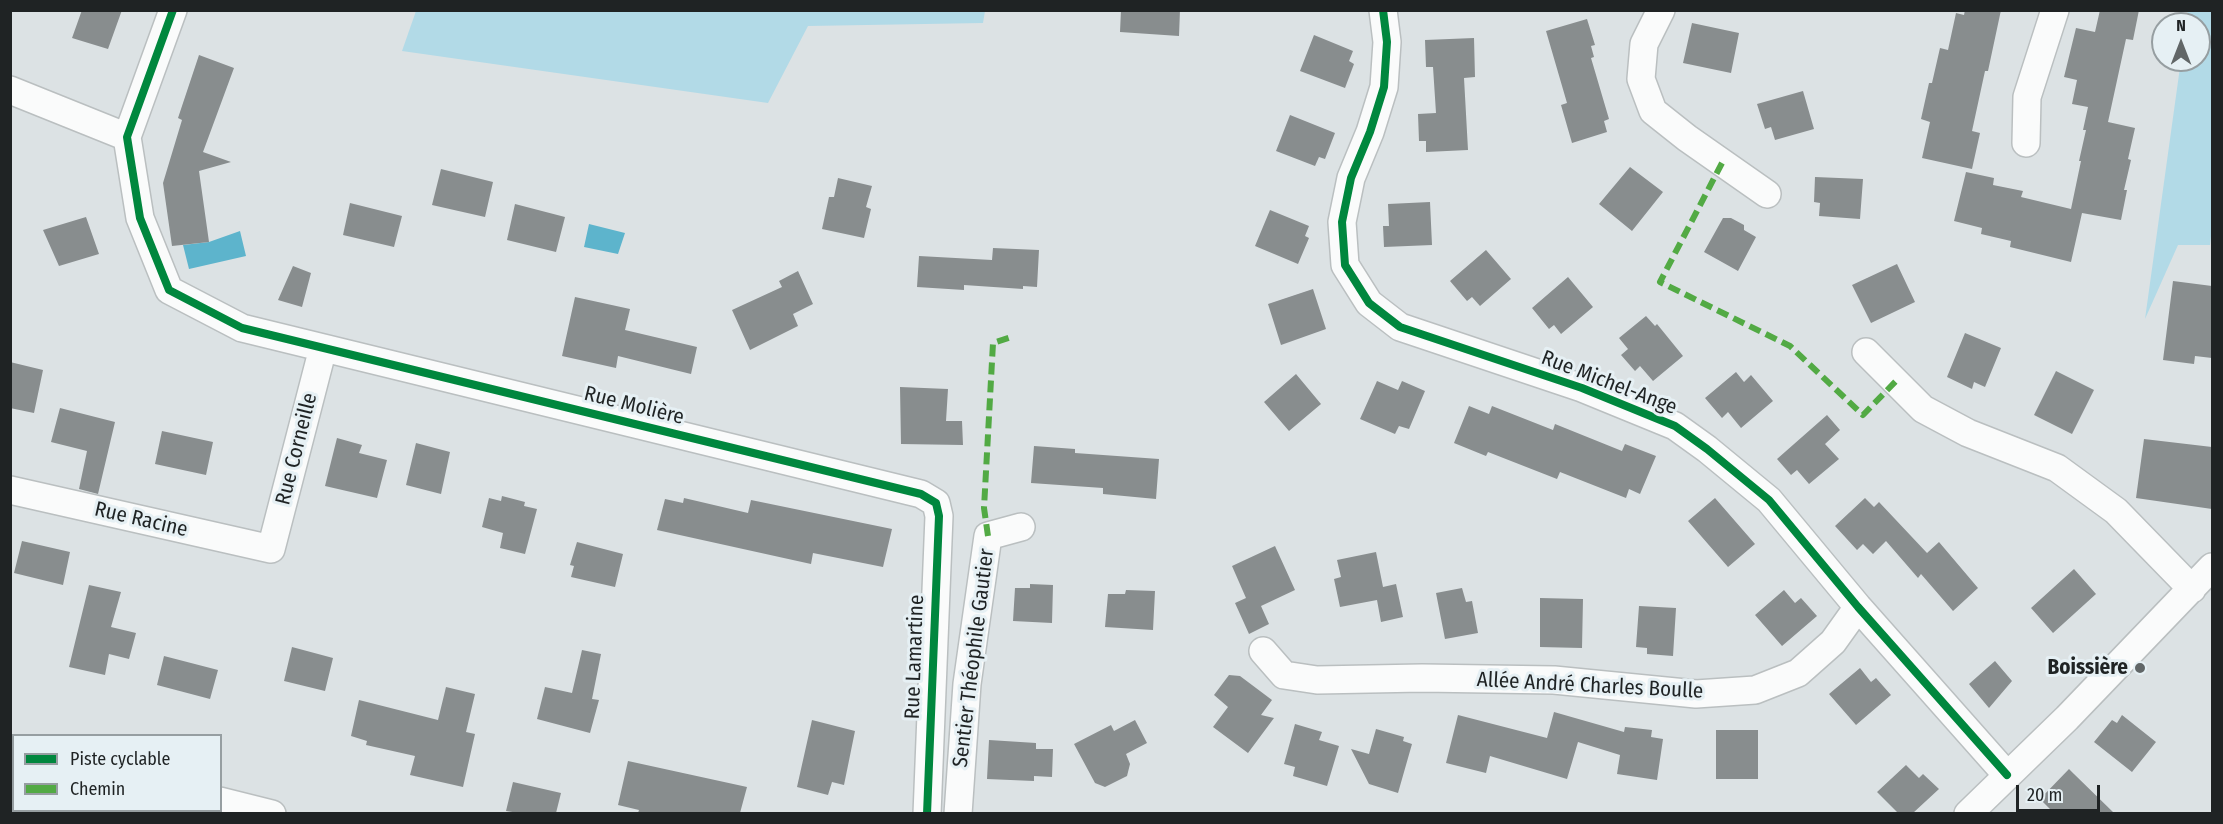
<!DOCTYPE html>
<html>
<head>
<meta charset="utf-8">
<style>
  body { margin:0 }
  #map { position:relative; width:2223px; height:824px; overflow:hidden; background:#dce2e4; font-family:"Fira Sans Condensed",sans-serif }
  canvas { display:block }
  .frame { position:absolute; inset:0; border:12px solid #1f2324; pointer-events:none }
  .legend { position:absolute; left:12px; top:734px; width:210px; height:78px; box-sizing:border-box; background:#e6f0f4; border:2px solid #969ea1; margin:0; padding:8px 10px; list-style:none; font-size:18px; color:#1f2324 }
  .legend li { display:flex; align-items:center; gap:12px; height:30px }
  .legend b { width:30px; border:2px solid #969ea1 }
  .north { position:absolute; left:2151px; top:12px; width:60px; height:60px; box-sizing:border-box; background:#e6f0f4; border:2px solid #969ea1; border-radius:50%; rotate:0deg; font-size:16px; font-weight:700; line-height:24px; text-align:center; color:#1f2324 }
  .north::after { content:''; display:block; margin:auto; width:21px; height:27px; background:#616667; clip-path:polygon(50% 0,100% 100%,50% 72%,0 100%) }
  .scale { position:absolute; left:2016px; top:785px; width:84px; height:27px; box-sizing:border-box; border:3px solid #1f2324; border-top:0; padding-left:8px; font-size:18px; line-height:21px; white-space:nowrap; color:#1f2324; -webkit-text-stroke:4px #e6f0f4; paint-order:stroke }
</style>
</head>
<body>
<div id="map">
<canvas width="2223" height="824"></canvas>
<div class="frame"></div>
<ul class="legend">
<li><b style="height:8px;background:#00873e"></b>Piste cyclable</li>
<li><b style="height:8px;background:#52aa44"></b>Chemin</li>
</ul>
<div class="north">N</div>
<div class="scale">20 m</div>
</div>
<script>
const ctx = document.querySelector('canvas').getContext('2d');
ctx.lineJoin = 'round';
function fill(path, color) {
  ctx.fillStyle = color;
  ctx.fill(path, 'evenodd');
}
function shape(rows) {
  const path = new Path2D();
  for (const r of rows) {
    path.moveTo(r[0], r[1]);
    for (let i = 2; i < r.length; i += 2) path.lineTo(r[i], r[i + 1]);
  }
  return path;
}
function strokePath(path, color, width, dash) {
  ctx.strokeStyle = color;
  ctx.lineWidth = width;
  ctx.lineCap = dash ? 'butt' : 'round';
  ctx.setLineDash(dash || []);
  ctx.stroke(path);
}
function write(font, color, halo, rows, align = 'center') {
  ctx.font = font + ' "Fira Sans Condensed",sans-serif';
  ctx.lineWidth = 6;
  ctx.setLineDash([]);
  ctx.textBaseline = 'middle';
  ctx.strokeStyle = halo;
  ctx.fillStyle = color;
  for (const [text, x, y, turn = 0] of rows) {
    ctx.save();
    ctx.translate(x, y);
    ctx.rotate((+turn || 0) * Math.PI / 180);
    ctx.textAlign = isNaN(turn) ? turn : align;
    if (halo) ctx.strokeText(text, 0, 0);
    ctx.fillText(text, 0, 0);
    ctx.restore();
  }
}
const green = shape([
  [416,11,416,10,985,11,983,23,808,26,768,103,402,51],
  [2188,11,2212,11,2212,227,2210,245,2178,245,2145,319,2181,60,2199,60,2199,24,2186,24]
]);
const water = shape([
  [589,224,625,233,618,254,584,247],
  [240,231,246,256,189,269,183,245,209,242]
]);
const building = shape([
  [82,10,122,10,108,49,72,38],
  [1121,10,1180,10,1179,36,1120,32],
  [1965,10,2001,10,1988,71,1985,71,1972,131,1980,133,1972,169,1922,158,1930,122,1921,119,1929,83,1932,83,1940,48,1948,50,1956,13,1964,15],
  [2100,10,2139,10,2133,40,2126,39,2108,122,2135,128,2128,159,2131,160,2124,190,2127,190,2121,220,2082,213,2071,262,2010,247,2011,241,1981,234,1982,228,1954,221,1966,172,1994,178,1993,185,2023,191,2021,197,2071,209,2081,161,2079,161,2086,130,2083,130,2088,107,2072,104,2077,80,2064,77,2076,28,2095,32],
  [1587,19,1595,45,1591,46,1594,57,1591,58,1609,119,1604,121,1607,132,1572,143,1561,105,1567,103,1546,31],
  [1692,23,1739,33,1731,73,1683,63],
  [1314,35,1353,51,1349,61,1354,64,1345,88,1300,71],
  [1474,38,1475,77,1464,78,1468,150,1426,152,1426,141,1419,141,1418,114,1436,113,1433,67,1426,67,1425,40],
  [199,55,234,68,203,152,231,162,199,171,209,242,172,246,163,183,182,120,178,118],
  [1803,91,1814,129,1775,140,1771,127,1765,129,1757,104],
  [1290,115,1335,133,1325,159,1319,157,1315,166,1276,151],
  [1630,167,1663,192,1632,231,1599,204],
  [441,169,493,182,485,217,432,205],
  [1815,177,1863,179,1860,219,1819,216,1820,203,1814,202],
  [838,178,872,186,866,207,871,209,864,238,822,229,829,197,834,197],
  [1430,202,1432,245,1384,247,1383,226,1389,226,1388,204],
  [350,203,402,216,394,247,343,235],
  [515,204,565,217,556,252,507,240],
  [1270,210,1309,226,1305,236,1309,238,1298,264,1255,246],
  [86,217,99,254,59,266,43,230],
  [1723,218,1731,218,1744,225,1744,230,1756,237,1738,271,1704,252],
  [993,248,1039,250,1037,287,1023,286,1023,289,964,285,964,290,917,287,919,256,992,260],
  [1486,250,1511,279,1480,306,1472,297,1467,301,1450,281],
  [1897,264,1915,302,1871,323,1852,285],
  [293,266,311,273,302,307,278,300],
  [798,271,813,304,793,314,798,326,750,350,732,310,782,287,779,281],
  [1568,277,1593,307,1561,334,1554,325,1549,329,1532,308],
  [2173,281,2212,286,2212,358,2195,356,2194,364,2163,360],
  [1313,289,1326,329,1281,345,1268,304],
  [575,297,630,309,625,330,697,347,691,374,618,356,616,368,562,356],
  [1646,316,1655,326,1657,324,1683,356,1653,381,1640,366,1635,371,1621,355,1628,349,1619,338],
  [1965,333,2001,348,1985,387,1974,382,1972,389,1947,377],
  [10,362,43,370,34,413,10,408],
  [2056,371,2094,390,2072,434,2034,415],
  [1736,372,1744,382,1751,375,1773,401,1741,428,1728,412,1722,418,1705,398],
  [1296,374,1321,404,1289,431,1264,402],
  [1377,381,1398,390,1402,381,1425,391,1409,429,1399,426,1395,434,1360,419],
  [900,387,948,389,946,421,962,421,963,445,901,444],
  [1469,406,1489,414,1492,406,1553,430,1555,424,1622,451,1625,444,1656,456,1640,494,1629,489,1626,498,1560,472,1557,479,1488,452,1486,456,1454,443],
  [60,408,115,422,98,494,79,489,87,451,51,442],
  [1827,415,1840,430,1825,444,1839,459,1809,484,1797,470,1791,475,1777,459],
  [162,431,213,442,206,475,155,464],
  [337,438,362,445,359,453,387,460,377,498,325,486],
  [2144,439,2212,447,2212,509,2136,498],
  [416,443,450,452,441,494,406,485],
  [1034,446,1075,449,1075,453,1159,459,1156,499,1103,494,1103,488,1031,483],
  [502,496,525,502,524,506,537,509,525,554,500,548,503,533,482,527,489,498,501,501],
  [684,498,748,513,751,500,892,529,883,567,813,553,811,564,657,530,665,499,683,503],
  [1715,498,1755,544,1728,567,1688,521],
  [1865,498,1874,507,1879,502,1927,553,1939,542,1978,588,1953,611,1921,574,1918,578,1886,541,1873,554,1863,544,1857,550,1835,526],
  [22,541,70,552,63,585,14,573],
  [577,542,623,554,615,587,571,577,574,566,570,565],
  [1275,546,1295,590,1261,606,1269,624,1249,634,1235,603,1246,598,1232,566],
  [1376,552,1383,587,1396,584,1403,617,1381,622,1377,600,1340,607,1334,579,1341,577,1337,560],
  [2074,569,2096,594,2053,633,2031,608],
  [1030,584,1053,585,1052,623,1013,621,1015,588,1030,588],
  [89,585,121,592,111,627,136,633,129,659,109,654,105,675,69,667],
  [1462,588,1466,602,1472,601,1478,633,1445,639,1436,593],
  [1126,590,1155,591,1153,630,1105,627,1108,594,1125,594],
  [1784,590,1795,603,1801,598,1817,616,1782,646,1755,615],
  [1540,598,1583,599,1582,648,1540,647],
  [1639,606,1676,608,1673,656,1647,654,1647,648,1636,647],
  [292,647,333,658,325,691,284,681],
  [582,650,601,654,592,699,599,700,590,733,537,719,545,687,572,693],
  [164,656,218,670,210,699,157,685],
  [1995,661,2012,681,1989,708,1969,684],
  [1860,668,1871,682,1876,678,1891,695,1856,725,1829,694],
  [1229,675,1240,676,1272,700,1261,715,1274,718,1248,753,1213,727,1228,707,1214,695],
  [446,687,475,694,466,732,475,734,463,787,410,775,415,756,366,745,367,741,351,736,359,700,438,720],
  [1554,712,1624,732,1625,727,1652,730,1651,737,1663,739,1657,780,1617,774,1620,755,1578,742,1567,779,1490,756,1486,773,1446,763,1458,715,1547,738],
  [2122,715,2156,742,2132,772,2094,742,2112,720,2117,723],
  [812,720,855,731,844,785,832,782,828,795,797,787],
  [1135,720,1147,743,1126,754,1130,764,1127,776,1105,787,1095,783,1074,744,1111,725,1114,731],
  [1295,724,1322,732,1319,740,1339,746,1327,786,1293,776,1295,767,1284,764],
  [1376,729,1404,737,1403,741,1412,744,1398,793,1369,784,1351,749,1369,754],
  [1716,730,1758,730,1758,779,1716,779],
  [989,740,1036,743,1036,749,1053,749,1052,777,1034,776,1034,781,987,779],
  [628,761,747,787,740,813,638,813,639,810,618,805],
  [1906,765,1919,778,1923,774,1939,789,1913,813,1898,813,1877,792],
  [2069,769,2074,774,2114,813,2054,813,2040,799],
  [513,782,561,793,556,813,519,813,506,811]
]);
const minor = shape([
  [173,10,127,137,140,218,169,290,242,328,921,494,936,503,939,516,927,814],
  [1383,10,1387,42,1384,87,1370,132,1351,178,1342,222,1345,265,1369,303,1400,327,1582,388,1675,426,1707,449,1769,500,1858,607,2007,775],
  [1661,10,1644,44,1641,79,1653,111,1687,138,1767,194],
  [10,90,127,137],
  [2026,143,2027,97,2055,10],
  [1866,352,1923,409,1968,433,2057,468,2116,511,2192,589],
  [10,490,271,549,323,348],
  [1263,651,1284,675,1317,680,1422,678,1554,680,1696,694,1755,690,1798,673,1833,642,1858,607],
  [10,753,14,753],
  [220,801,272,814],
  [958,814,967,684,988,536,1021,527],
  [1968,814,2067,718,2212,567]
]);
const quiet = shape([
  [1722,163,1660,282,1790,346,1863,415,1896,381],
  [988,536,984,508,993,343,1014,336]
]);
const cycleway = shape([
  [173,10,127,137,140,218,169,290,242,328,921,494,936,503,939,516,927,814],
  [1383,10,1387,42,1384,87,1370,132,1351,178,1342,222,1345,265,1369,303,1400,327,1582,388,1675,426,1707,449,1769,500,1858,607,2007,775]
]);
const markers = [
  [2140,668,6,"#616667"]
];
const streetNames = [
  ["Rue Michel-Ange",1609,383,21],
  ["Rue Molière",634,406,14],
  ["Rue Corneille",297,449,-76],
  ["Rue Racine",141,520,13],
  ["Rue Lamartine",915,657,-88],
  ["Sentier Théophile Gautier",974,658,-83],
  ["Allée André Charles Boulle",1590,686,3]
];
const poiNames = [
  ["Boissière",2128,668]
];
fill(green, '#b2dae7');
fill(water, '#5db4cc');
fill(building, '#888d8e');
strokePath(minor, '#babfc0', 30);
strokePath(minor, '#fafbfb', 27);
strokePath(quiet, '#52aa44', 6, [12, 6]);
strokePath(cycleway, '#00873e', 8);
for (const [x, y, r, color] of markers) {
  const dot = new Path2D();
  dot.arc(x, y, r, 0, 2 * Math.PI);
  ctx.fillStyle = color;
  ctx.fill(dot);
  strokePath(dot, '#e6f0f4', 2);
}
write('21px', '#1f2324', '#e6f0f4', streetNames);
write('bold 21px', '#1f2324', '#e6f0f4', poiNames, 'right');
</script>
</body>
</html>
